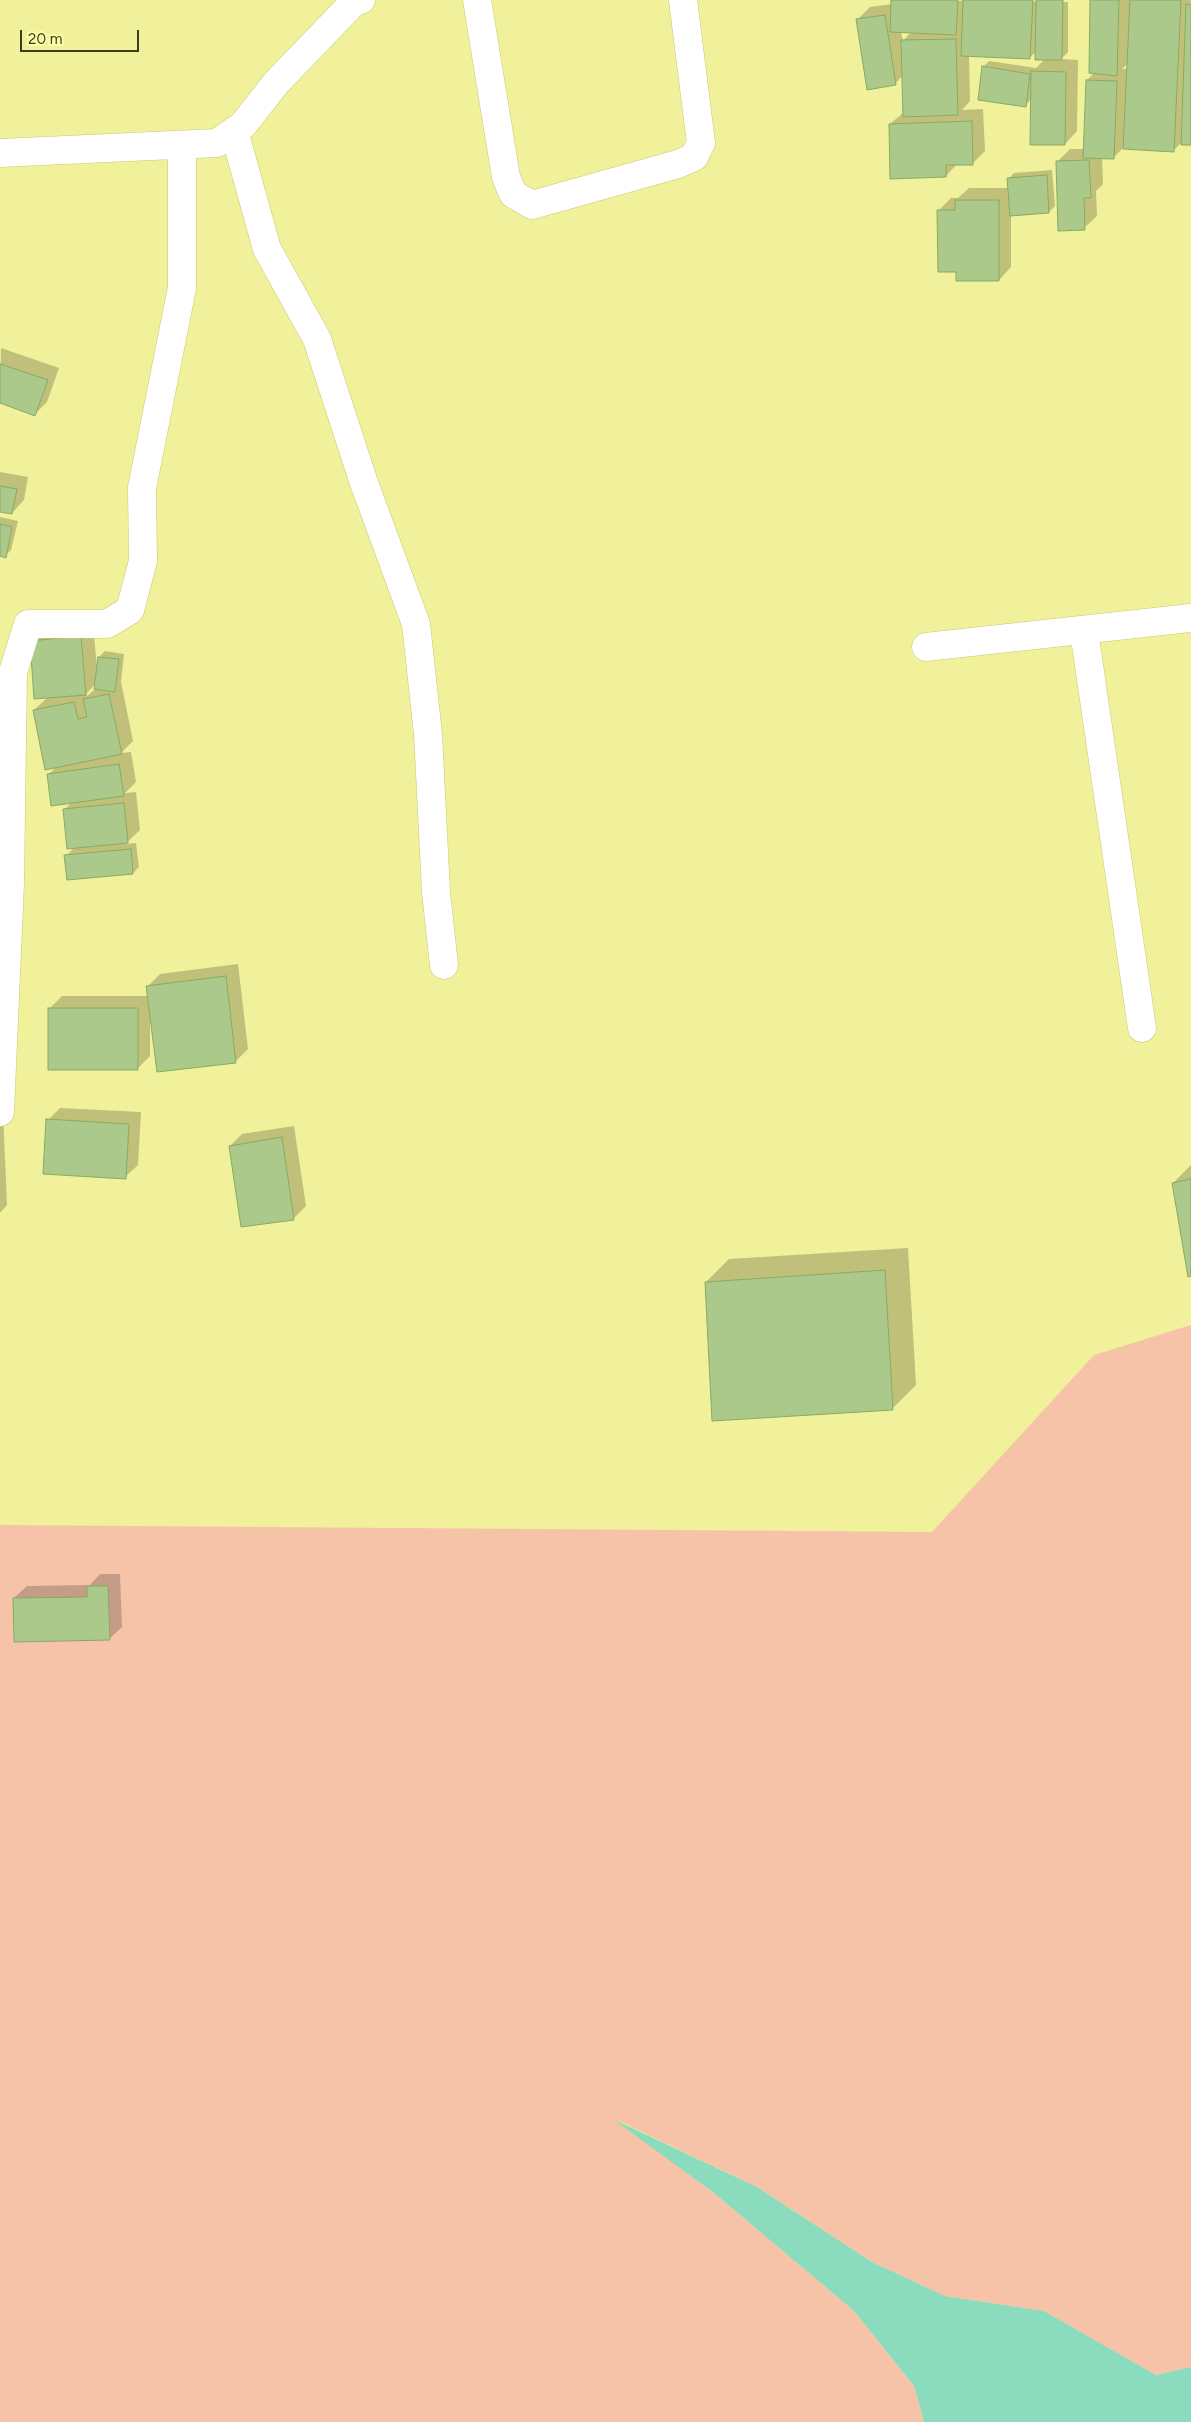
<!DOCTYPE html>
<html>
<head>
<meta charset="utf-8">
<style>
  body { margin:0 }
  #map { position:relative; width:1191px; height:2422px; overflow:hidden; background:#f0f19a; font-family:Figtree,sans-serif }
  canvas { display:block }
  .scale { position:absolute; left:20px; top:30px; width:119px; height:22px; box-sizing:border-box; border:2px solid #3e3d1a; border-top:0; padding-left:6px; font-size:15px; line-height:18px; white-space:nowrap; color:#3e3d1a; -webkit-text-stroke:4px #fdfea7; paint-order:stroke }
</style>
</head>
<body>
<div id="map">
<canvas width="1191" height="2422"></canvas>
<div class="scale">20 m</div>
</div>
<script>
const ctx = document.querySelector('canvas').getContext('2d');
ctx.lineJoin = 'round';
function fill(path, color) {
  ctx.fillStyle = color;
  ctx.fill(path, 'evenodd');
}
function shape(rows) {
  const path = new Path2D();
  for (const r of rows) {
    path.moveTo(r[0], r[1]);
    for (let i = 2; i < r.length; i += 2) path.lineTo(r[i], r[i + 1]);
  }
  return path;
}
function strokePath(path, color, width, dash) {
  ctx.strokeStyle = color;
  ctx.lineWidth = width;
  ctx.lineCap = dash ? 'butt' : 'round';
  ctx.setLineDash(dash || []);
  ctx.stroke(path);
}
const green = shape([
  [1191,1325,1191,2367,1156,2375,1044,2311,945,2296,872,2262,757,2187,617,2120,714,2193,854,2311,914,2386,924,2422,0,2422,0,1525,932,1532,1094,1355]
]);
const water = shape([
  [613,2119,757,2187,872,2262,945,2296,1044,2311,1156,2375,1191,2367,1191,2422,924,2422,914,2386,854,2311,714,2193]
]);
const shadow = shape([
  [892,0,1068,2,1068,52,1061,59,1078,60,1077,131,1065,144,1032,98,1025,106,983,67,989,61,1036,68,1046,58,1037,51,1029,58,969,55,970,101,962,110,983,109,985,151,972,164,957,164,946,176,890,124,904,112,903,75,895,84,857,20,870,7,892,4],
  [901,32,911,32,903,41],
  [1092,0,1191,0,1191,144,1180,144,1173,151,1123,148,1113,158,1102,157,1103,184,1096,191,1097,216,1084,228,1058,161,1070,149,1084,149,1087,80,1095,72],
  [1128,63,1128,69,1122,69],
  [1052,170,1055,206,1049,212,1011,215,1011,267,999,280,957,271,939,210,951,198,958,198,969,188,1009,188,1008,179,1014,173],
  [1,348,59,368,47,402,35,414,0,402],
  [0,472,28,477,24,500,12,513,0,511],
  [0,517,18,521,11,550,5,556,0,555],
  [93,625,97,667,99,657,105,651,124,654,121,682,133,741,121,753,131,752,136,782,125,793,136,792,140,830,125,844,136,843,139,867,133,873,66,856,74,848,64,810,72,802,48,775,57,766,34,710,49,696,31,641,44,629],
  [96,683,95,689,87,696,87,693],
  [238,964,248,1049,236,1061,150,1020,150,1056,138,1068,50,1008,62,996,149,996,148,986,160,974],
  [60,1108,141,1112,138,1165,125,1177,48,1120],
  [0,1112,3,1112,7,1205,0,1213],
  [294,1126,306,1206,294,1218,230,1146,242,1134],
  [1191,1165,1191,1275,1173,1183],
  [908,1248,916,1385,892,1409,706,1282,729,1259],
  [100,1574,120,1574,122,1627,109,1639,14,1598,27,1586,90,1585]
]);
const building = shape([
  [891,0,958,0,956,35,890,32,891,0],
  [963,0,1033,0,1030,59,961,56,963,0],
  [1036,0,1063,0,1062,60,1035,60,1036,0],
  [1090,0,1119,0,1117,76,1089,73,1090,0],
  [1130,0,1181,0,1174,152,1123,149,1130,0],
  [1186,4,1191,5,1191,145,1181,145,1186,4],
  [885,15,896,85,867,90,856,19,885,15],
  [956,39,958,115,903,117,901,40,956,39],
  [982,66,1030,74,1026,107,978,100,982,66],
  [1031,71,1066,72,1065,145,1030,145,1031,71],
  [1086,80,1117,81,1114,159,1083,158,1086,80],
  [972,121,973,165,946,165,946,177,890,179,889,124,972,121],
  [1089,160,1091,198,1084,198,1085,230,1058,231,1056,161,1089,160],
  [1047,175,1049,213,1010,216,1007,178,1047,175],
  [955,200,999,200,999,281,956,281,956,272,938,272,937,210,955,210,955,200],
  [0,364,48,380,35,416,0,403,0,364],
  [0,486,17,489,12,514,0,512,0,486],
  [0,524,12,527,6,558,0,556,0,524],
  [81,636,86,695,34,699,30,641,81,636],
  [98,657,119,659,115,692,94,689,98,657],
  [109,694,122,754,45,770,33,710,74,702,78,719,87,717,83,699,109,694],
  [119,764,124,796,51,806,47,774,119,764],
  [124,803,128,843,67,849,63,809,124,803],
  [131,849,133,874,67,880,64,855,131,849],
  [226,976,236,1063,157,1072,146,986,226,976],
  [48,1008,138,1008,138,1070,48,1070,48,1008],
  [46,1119,129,1124,126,1179,43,1174,46,1119],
  [282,1137,294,1220,241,1227,229,1146,282,1137],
  [1191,1179,1191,1276,1188,1277,1172,1183,1191,1179],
  [885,1270,893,1410,712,1421,705,1282,885,1270],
  [87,1586,108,1586,110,1640,14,1642,13,1598,87,1597,87,1586]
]);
const street = shape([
  [477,0,506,177,513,194,532,205,678,164,694,157,701,143,683,0],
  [234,131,267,249,317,339,364,483,416,624,428,734,436,892,444,965],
  [0,153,217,143,243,125,276,83,353,3,361,0],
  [1084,631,1142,1028],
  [926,647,1191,618],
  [0,1112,10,883,13,672,28,624,107,624,130,610,143,561,142,488,182,288,182,145]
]);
fill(green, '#f6c3a9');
fill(water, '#8bdcbe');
fill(shadow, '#0003');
fill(building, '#abc98a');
strokePath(building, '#88aa5f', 1);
strokePath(street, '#c8c873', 29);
strokePath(street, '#fff', 28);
</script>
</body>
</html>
